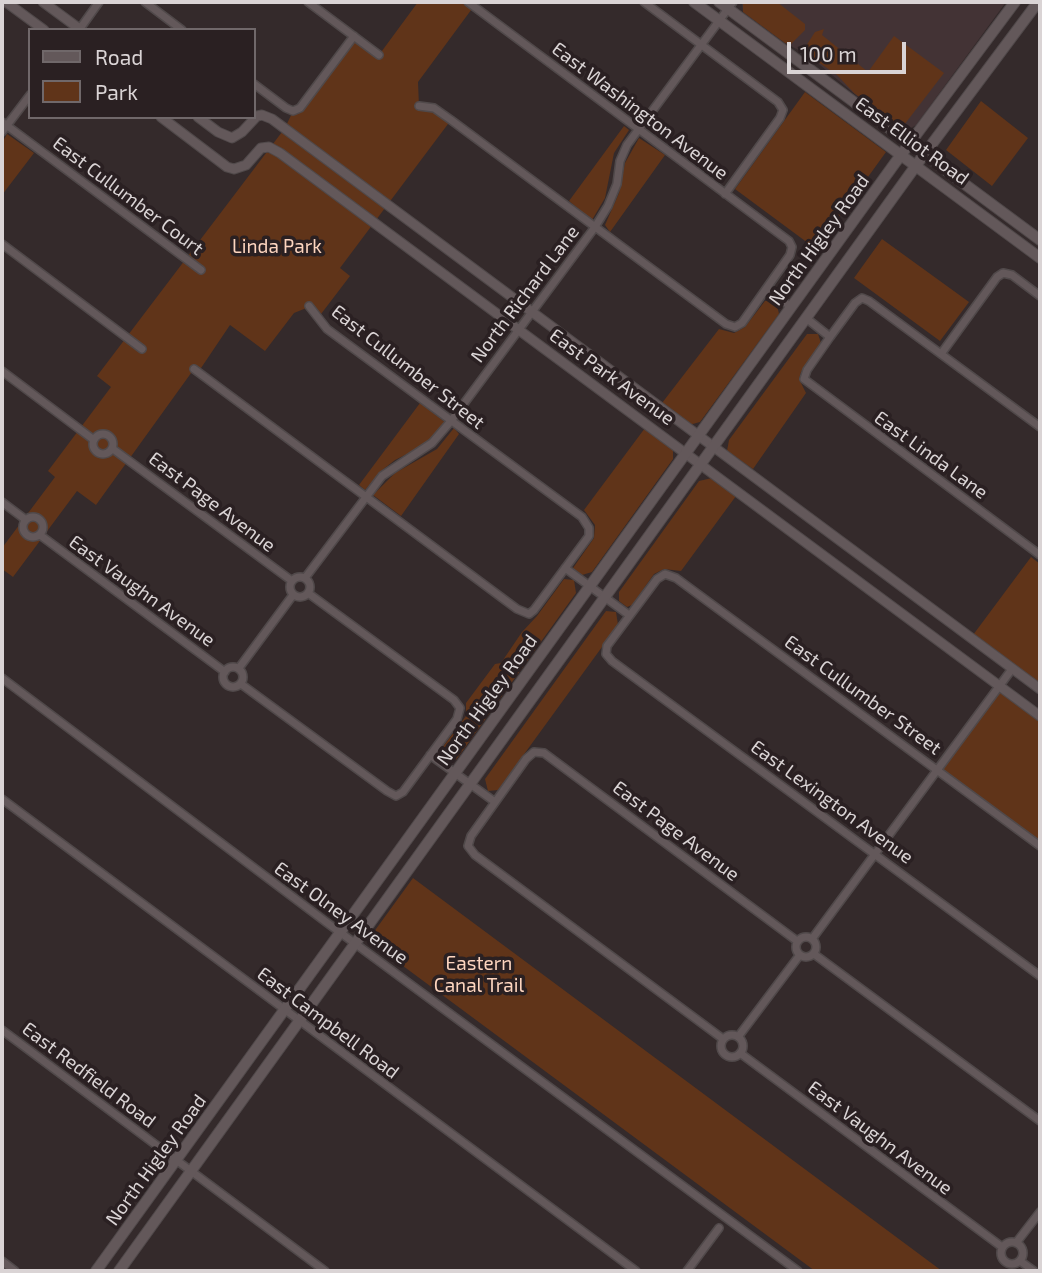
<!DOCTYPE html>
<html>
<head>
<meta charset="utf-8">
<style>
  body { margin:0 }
  #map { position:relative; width:1042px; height:1273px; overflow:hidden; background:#342a2b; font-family:"Exo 2",sans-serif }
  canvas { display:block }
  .frame { position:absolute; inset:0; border:4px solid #dad4d5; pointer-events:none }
  .legend { position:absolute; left:28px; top:28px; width:228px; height:91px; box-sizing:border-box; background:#2a2022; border:2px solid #70686a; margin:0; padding:9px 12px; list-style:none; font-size:21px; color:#dad4d5 }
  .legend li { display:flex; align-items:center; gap:14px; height:35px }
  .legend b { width:35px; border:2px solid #70686a }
  .scale { position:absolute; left:787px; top:42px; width:119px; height:32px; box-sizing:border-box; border:4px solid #dad4d5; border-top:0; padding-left:9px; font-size:21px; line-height:24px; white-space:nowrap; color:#dad4d5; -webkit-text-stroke:5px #2a2022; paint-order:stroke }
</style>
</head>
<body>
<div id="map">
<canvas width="1042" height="1273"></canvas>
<div class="frame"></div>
<ul class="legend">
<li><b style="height:9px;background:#63585a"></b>Road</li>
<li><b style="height:19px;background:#603419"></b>Park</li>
</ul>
<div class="scale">100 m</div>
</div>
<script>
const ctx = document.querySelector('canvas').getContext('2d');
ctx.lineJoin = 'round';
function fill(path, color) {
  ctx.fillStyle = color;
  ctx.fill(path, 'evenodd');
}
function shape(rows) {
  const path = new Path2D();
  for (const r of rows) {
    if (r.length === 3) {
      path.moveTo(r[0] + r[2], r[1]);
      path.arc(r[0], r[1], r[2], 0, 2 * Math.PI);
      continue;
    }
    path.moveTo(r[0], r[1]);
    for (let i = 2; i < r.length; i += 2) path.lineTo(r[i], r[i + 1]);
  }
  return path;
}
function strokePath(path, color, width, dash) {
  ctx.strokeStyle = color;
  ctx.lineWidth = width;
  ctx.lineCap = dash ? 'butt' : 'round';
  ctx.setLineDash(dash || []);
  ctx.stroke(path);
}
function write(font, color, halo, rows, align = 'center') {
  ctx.font = font + ' "Exo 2",sans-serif';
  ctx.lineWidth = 7;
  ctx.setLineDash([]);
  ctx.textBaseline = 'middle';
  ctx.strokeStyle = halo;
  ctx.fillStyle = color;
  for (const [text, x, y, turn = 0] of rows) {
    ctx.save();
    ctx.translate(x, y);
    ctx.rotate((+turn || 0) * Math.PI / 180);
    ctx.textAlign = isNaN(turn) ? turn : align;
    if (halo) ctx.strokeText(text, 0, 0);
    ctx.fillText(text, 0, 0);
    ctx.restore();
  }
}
const built = shape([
  [742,2,1006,2,916,125,906,131,868,105,808,55,785,43,743,12]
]);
const green = shape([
  [418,2,477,2,418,82,419,106,434,108,451,120,340,268,350,276,318,318,309,307,294,313,265,351,230,325,199,371,194,369,96,505,77,491,13,577,2,569,2,548,55,477,48,471,111,387,97,376,285,128,293,111,300,108,354,36,379,55],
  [743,2,777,2,805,24,805,30,791,44,785,43,743,12],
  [824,29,822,35,868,72,894,36,944,73,901,129,854,93,837,75,808,55,806,46,815,32],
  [805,92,886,152,816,249,735,189],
  [981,101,1028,138,992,186,946,150],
  [624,126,629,130,614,153,605,198,592,220,569,201],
  [7,134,34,153,2,195,2,143],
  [639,138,665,155,610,232,605,225,619,193,625,163],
  [882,239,969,302,940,341,854,278],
  [765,301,771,301,777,305,779,314,700,422,689,425,662,403,719,329,734,333,745,327],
  [807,334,818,334,821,343,801,372,799,379,806,393,753,469,727,451,729,440],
  [420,403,446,423,423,446,395,460,381,471,365,490,359,485],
  [454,428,459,434,401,516,373,495,395,473,437,449],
  [645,428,673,448,673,459,592,572,582,575,573,568,594,538,595,525,584,510],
  [712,478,736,496,681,571,664,569,654,574,632,605,627,607,619,601,619,592,699,481],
  [1031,557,1040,564,1040,685,973,635],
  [564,579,574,580,576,593,456,760,445,760,442,748,466,716,466,703,495,664,501,663,522,632,537,616],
  [606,611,616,612,618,625,498,790,488,791,485,779],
  [1000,686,1040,716,1040,844,937,769],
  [413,878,942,1271,815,1271,368,940]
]);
const minor = shape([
  [145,2,182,30],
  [308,2,379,55],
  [644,2,778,102,783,110,780,118,725,194],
  [79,30,99,2],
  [254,84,286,108,293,111,300,108,354,36],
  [419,106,434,108,451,120,726,324,735,327,742,323,790,255,792,247,789,241,468,2],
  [2,122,201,270],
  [2,132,30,95],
  [2,244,142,349],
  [766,289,791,307],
  [806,318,830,337],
  [941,354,997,277,1003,273,1012,275,1040,296],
  [194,369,517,609,529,614,534,610,589,536,589,528,582,517,327,329,309,306],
  [2,371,94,440],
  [1040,427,869,301,862,298,855,303,830,337,807,370,804,379,1040,555],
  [103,444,10],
  [113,449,292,581],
  [2,502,26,520],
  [33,527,10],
  [40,535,225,672],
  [565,568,629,615],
  [300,587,10],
  [305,578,382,476,432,443,451,421,595,227,608,206,617,184,620,161,627,145,733,2],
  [233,677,10],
  [239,668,293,595],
  [2,678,326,922,798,1271],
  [241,684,387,791,396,796,403,792,457,719,460,708,454,700,308,593],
  [430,755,495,802],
  [2,799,636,1271],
  [1040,846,676,578,665,574,657,579,607,646,606,654,612,661,1040,976],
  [806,947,10],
  [812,939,1012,669],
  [814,954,1040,1121],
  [2,1030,325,1271],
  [732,1046,11],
  [738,1037,799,956],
  [723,1039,475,855,468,846,471,836,526,759,534,752,544,753,797,941],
  [740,1053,1002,1247],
  [1012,1253,11],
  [1016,1243,1040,1212],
  [2,1261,15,1271],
  [1020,1261,1034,1271],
  [687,1271,719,1228]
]);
const tertiary = shape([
  [6,2,44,30],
  [43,2,81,30],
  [161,117,227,167,234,169,246,165,261,148,269,147,280,153,1040,716],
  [198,117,218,132,232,138,242,132,257,116,262,115,272,119,1040,689]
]);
const secondary = shape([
  [694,2,1040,258],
  [719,2,1040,240],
  [96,1271,895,163,1015,2],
  [119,1271,920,160,1038,2]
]);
const streetNames = [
  ["East Washington Avenue",640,111,37],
  ["East Elliot Road",912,141,36],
  ["East Cullumber Court",128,196,37],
  ["North Higley Road",819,240,-54],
  ["North Richard Lane",525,294,-53],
  ["East Cullumber Street",408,367,38],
  ["East Park Avenue",612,377,36],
  ["East Linda Lane",931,455,36],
  ["East Page Avenue",212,502,37],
  ["East Vaughn Avenue",142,591,36],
  ["East Cullumber Street",863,695,36],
  ["North Higley Road",487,700,-54],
  ["East Lexington Avenue",832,802,36],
  ["East Page Avenue",676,831,37],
  ["East Olney Avenue",341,913,36],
  ["East Campbell Road",328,1023,37],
  ["East Redfield Road",89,1075,37],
  ["East Vaughn Avenue",880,1138,37],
  ["North Higley Road",156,1160,-54]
];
const parkNames = [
  ["Linda Park",277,247],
  ["Eastern",479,964],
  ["Canal Trail",479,986]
];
fill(built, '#433335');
fill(green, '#603419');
strokePath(minor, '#50494a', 10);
strokePath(tertiary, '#50494a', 11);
strokePath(secondary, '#50494a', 12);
strokePath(minor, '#63585a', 7);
strokePath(tertiary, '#63585a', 9);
strokePath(secondary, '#63585a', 10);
write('19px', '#dad4d5', '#2a2022', streetNames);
write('19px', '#fdd5bf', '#2a2022', parkNames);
</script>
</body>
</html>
